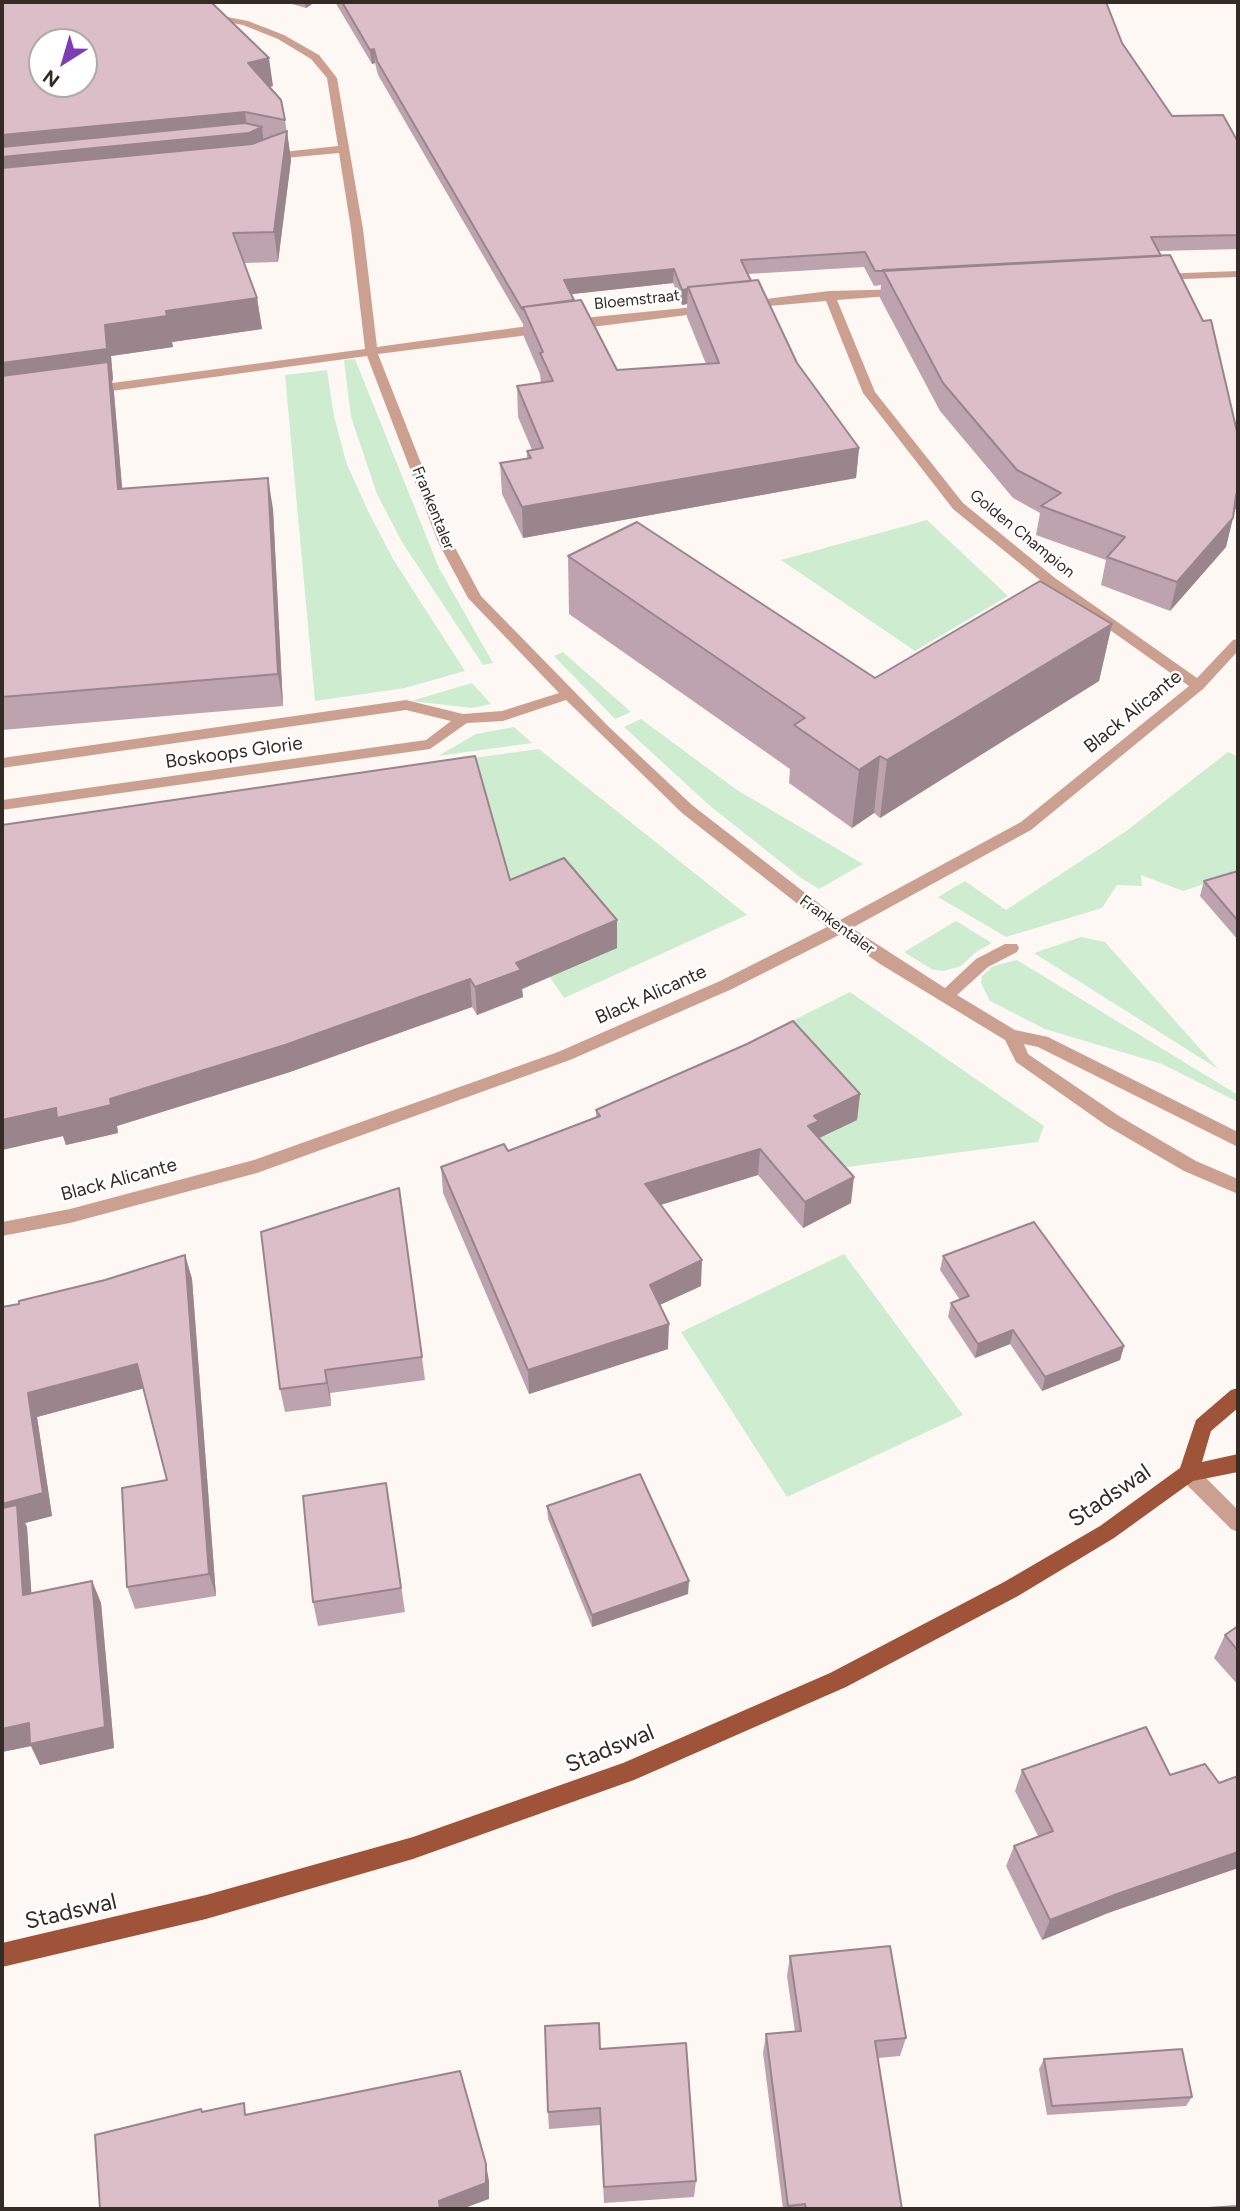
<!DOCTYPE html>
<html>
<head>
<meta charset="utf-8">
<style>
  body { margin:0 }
  #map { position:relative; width:1240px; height:2211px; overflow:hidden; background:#fdf8f4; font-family:Figtree,sans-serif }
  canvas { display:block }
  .frame { position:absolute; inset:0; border:4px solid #342c24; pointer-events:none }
  .north { position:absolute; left:28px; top:28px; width:70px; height:70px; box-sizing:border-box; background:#fff; border:2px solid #aeaba7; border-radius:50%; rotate:217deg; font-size:19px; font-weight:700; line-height:28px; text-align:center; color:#342c24 }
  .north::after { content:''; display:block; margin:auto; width:24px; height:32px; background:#7c3eb3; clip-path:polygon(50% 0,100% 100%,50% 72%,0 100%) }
</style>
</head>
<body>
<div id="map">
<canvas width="1240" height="2211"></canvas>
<div class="frame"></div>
<div class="north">N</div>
</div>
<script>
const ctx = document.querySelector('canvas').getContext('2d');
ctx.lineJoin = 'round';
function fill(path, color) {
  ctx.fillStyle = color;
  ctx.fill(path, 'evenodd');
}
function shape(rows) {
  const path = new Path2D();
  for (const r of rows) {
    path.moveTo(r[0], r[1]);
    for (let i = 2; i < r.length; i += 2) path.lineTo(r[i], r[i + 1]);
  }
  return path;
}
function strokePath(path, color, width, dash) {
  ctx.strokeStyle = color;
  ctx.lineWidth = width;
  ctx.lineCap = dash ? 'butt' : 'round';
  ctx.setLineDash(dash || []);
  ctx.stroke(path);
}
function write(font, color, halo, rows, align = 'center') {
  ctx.font = font + ' Figtree,sans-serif';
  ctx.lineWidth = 5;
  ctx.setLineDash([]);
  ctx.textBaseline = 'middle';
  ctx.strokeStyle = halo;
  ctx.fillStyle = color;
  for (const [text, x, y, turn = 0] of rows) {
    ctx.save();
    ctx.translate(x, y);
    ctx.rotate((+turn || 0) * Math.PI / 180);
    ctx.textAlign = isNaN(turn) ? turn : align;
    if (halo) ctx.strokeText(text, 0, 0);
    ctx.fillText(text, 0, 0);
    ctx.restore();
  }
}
const green = shape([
  [355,359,439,568,493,663,483,665,402,542,377,494,351,417,344,360],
  [327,370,334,416,346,462,369,513,393,559,465,671,405,688,315,701,285,375],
  [927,520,1008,596,915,651,781,560],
  [563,652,631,712,615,719,554,656],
  [472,683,491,704,472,708,411,701],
  [641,719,737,790,863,864,819,889,801,878,709,805,624,727],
  [514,727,532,743,438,756,476,734],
  [539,749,747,915,564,998,473,864,393,769],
  [1228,752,1238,757,1238,873,1183,891,1141,875,1142,886,1117,885,1102,908,1006,937,938,897,965,881,1006,910,1125,832],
  [956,921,992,943,976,952,961,966,944,971,933,970,904,952],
  [1081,937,1105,942,1218,1069,1034,953],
  [1017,960,1238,1095,1238,1099,1236,1101,1162,1064,1045,1029,990,1001,981,983,982,976,993,966],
  [850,992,1044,1126,1038,1142,839,1168,705,1064],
  [844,1254,963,1415,787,1497,681,1332]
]);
const minor = shape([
  [207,13,248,21,284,35,319,55,337,78,363,229,377,347,593,317,715,305,717,308,711,312,378,354,452,542,481,596,609,727,692,805,840,920,1021,822,1189,686,1045,584,953,509,863,393,826,301,746,308,742,306,742,302,829,291,907,289,907,293,903,295,837,300,875,392,963,503,1055,578,1197,678,1233,640,1238,639,1238,651,1203,689,1031,830,852,928,945,988,976,959,1005,944,1017,944,1019,948,1017,952,988,967,957,995,1015,1030,1048,1037,1238,1132,1238,1147,1038,1047,1024,1044,1028,1054,1119,1116,1196,1161,1238,1179,1238,1194,1184,1171,1107,1126,1016,1062,1005,1040,880,964,839,935,732,989,570,1060,257,1173,70,1223,2,1236,2,1222,70,1209,254,1160,558,1052,720,981,827,927,682,813,566,700,503,721,467,723,430,749,2,810,2,800,426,740,451,721,406,710,2,768,2,758,406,700,463,714,502,711,559,693,468,598,438,542,367,356,90,394,84,390,90,386,365,349,351,229,339,153,285,158,269,165,264,162,283,152,338,146,327,78,311,59,278,39,243,25,204,18,204,14,207,13],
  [1238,271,1238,277,1158,280,1152,277,1158,274,1238,271],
  [1188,1464,1195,1467,1238,1510,1238,1532,1231,1529,1181,1479,1178,1473,1181,1467,1188,1464]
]);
const major = shape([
  [1238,1388,1238,1408,1211,1431,1202,1462,1238,1454,1238,1472,1193,1481,1114,1538,1018,1596,846,1687,634,1780,413,1859,206,1919,2,1967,2,1943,206,1895,413,1837,623,1763,830,1673,1004,1582,1100,1526,1180,1468,1196,1420,1231,1390,1238,1388]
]);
const wall = shape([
  [2,2,273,86,270,87,285,120,291,160,278,262,244,263,257,298,262,329,172,342,173,347,111,356,113,380,112,381,114,393,122,489,273,509,283,706,2,730],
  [285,2,315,2,306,8],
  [335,2,1106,2,1122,43,1172,116,1238,142,1238,249,1159,251,1238,436,1238,504,1234,512,1226,547,1170,611,1101,585,1106,560,1036,535,1040,513,1013,498,940,411,880,298,881,285,874,286,864,267,748,274,797,363,859,448,856,478,523,538,502,494,500,463,527,459,527,451,532,450,518,417,517,386,541,383,540,374,524,337,523,324,378,75,375,63,372,64],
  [673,283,682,305,687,304,687,317,706,364,617,370,571,294],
  [568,556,875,678,1112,624,1099,681,880,818,874,813,852,828,789,783,790,769,569,614],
  [2,825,510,880,617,948,522,989,523,997,477,1015,472,1007,290,1072,117,1126,118,1133,66,1145,63,1136,2,1150],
  [1238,871,1238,940,1200,896,1204,881],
  [860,1094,857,1120,819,1138,851,1203,803,1228,758,1175,660,1205,701,1286,659,1305,668,1349,529,1394,443,1193,441,1167,508,1151,596,1117,596,1110],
  [261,1232,422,1357,425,1380,330,1393,331,1406,285,1412,280,1389],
  [185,1255,192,1279,216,1596,135,1609,127,1587,167,1480,144,1388,37,1417,52,1516,25,1523,27,1527,31,1593,92,1581,101,1603,114,1748,40,1765,31,1746,2,1752,2,1307,19,1304,105,1280],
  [943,1256,1124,1346,1120,1360,1042,1391,1010,1344,975,1358,948,1317,951,1303,960,1300,940,1270],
  [386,1483,405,1612,318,1626,313,1602],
  [547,1506,688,1594,592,1627,548,1519],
  [1238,1626,1238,1685,1214,1658,1225,1635],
  [1022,1770,1170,1775,1219,1783,1238,1776,1238,1868,1108,1913,1042,1940,1006,1866,1014,1846,1038,1836,1015,1791],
  [790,1956,906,2038,900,2056,878,2058,902,2209,783,2209,763,2053,766,2034,795,2032,787,1976],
  [600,2049,696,2181,694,2197,604,2203,600,2125,549,2129,548,2112],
  [1044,2059,1192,2097,1186,2106,1047,2115,1039,2069]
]);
const shadedWall = shape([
  [305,2,315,2,306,8],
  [374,49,375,63,372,64,370,50],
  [269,58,273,86,251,91,248,63],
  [245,112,248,133,262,127,265,157,2,187,2,135],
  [287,131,291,160,278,262,274,232],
  [674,269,673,283,564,295,564,280],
  [688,289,687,304,682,305,682,290],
  [257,298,262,329,172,342,173,347,111,356,113,380,112,381,114,393,125,521,2,395,2,363,105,325,166,311],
  [859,448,856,478,523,538,522,507],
  [268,478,273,509,283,706,278,674],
  [1238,490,1238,504,1229,523,1236,495],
  [1233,518,1226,547,1170,611,1177,582],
  [1112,624,1099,681,880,818,887,760],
  [880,756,874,813,852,828,859,770],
  [617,920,617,948,522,989,523,997,477,1015,475,987,516,963],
  [470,979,472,1007,290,1072,117,1126,118,1133,66,1145,63,1136,2,1150,2,1120,56,1108,110,1099],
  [860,1094,857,1120,817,1139,808,1126,814,1116],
  [760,1149,758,1175,644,1210,645,1184],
  [854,1177,851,1203,803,1228,805,1202],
  [185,1255,192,1279,216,1596,209,1574],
  [702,1260,701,1286,649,1310,650,1285],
  [669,1324,668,1349,529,1394,528,1370],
  [1013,1330,1010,1344,975,1358,978,1344],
  [1124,1346,1120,1360,1042,1391,1045,1377],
  [137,1364,145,1388,37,1417,52,1516,25,1523,27,1527,33,1617,23,1595,2,1530,2,1504,28,1393],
  [325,1370,330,1393,331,1406,327,1383],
  [92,1581,101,1603,114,1748,40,1765,31,1746,2,1752,2,1729],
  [689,1581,688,1594,592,1627,592,1615],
  [1238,1852,1238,1868,1108,1913,1042,1940,1050,1920,1117,1894],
  [486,2164,489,2181,489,2199,462,2209,440,2209,439,2201]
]);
const building = shape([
  [2,2,211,2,269,58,248,63,281,100,285,120,245,112,2,135,2,2],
  [42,42,84,42,84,84,42,84,42,42],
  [342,2,1106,2,1122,43,1172,116,1223,115,1238,142,1238,235,1151,237,1161,256,883,271,875,271,865,252,741,260,751,281,688,287,688,289,682,290,674,269,564,280,574,300,523,307,523,309,522,309,377,61,374,49,370,50,342,2],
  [245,123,262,127,249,133,2,157,2,147,245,123],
  [287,131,274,232,233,233,257,298,166,311,167,316,105,325,107,349,2,363,2,168,252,144,287,131],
  [1170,255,1203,321,1211,320,1238,436,1238,490,1236,495,1233,518,1177,582,1107,557,1125,537,1041,506,1061,493,1017,470,943,383,883,270,1170,255],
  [758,280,797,363,859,448,522,507,500,463,531,458,527,451,543,448,517,386,553,381,540,353,543,352,523,307,581,300,617,370,719,363,688,287,758,280],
  [108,362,118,489,268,478,278,674,2,697,2,376,108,362],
  [637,522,875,678,1040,581,1112,624,887,760,880,756,859,770,794,725,805,718,568,556,637,522],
  [475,756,510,880,564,858,617,920,516,963,521,970,475,987,470,979,285,1045,110,1099,111,1105,57,1118,56,1108,2,1120,2,825,475,756],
  [1238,871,1238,921,1204,881,1238,871],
  [793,1021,860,1094,814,1116,819,1121,808,1126,854,1177,805,1202,760,1149,645,1184,702,1260,650,1285,669,1324,528,1370,441,1167,504,1144,508,1151,600,1116,596,1110,747,1044,793,1021],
  [399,1188,422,1357,325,1370,327,1383,280,1389,261,1232,399,1188],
  [1034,1222,1124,1346,1045,1377,1013,1330,978,1344,951,1303,969,1296,943,1256,1034,1222],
  [185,1255,209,1574,127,1587,122,1488,167,1480,137,1364,28,1393,43,1493,2,1504,2,1307,19,1304,19,1301,105,1280,185,1255],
  [640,1474,689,1581,592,1615,547,1506,640,1474],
  [386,1483,401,1588,313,1602,303,1496,386,1483],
  [17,1505,23,1595,92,1581,105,1727,30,1744,29,1723,2,1729,2,1508,17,1505],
  [1238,1626,1238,1651,1225,1635,1238,1626],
  [1146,1727,1170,1775,1205,1764,1219,1783,1238,1776,1238,1852,1117,1894,1050,1920,1014,1846,1053,1831,1022,1770,1146,1727],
  [890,1946,906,2038,875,2041,902,2209,806,2209,805,2204,788,2206,766,2034,801,2031,790,1956,890,1946],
  [599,2023,600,2049,686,2043,696,2181,604,2187,600,2108,548,2112,545,2026,599,2023],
  [1182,2049,1192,2097,1052,2106,1044,2059,1182,2049],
  [460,2071,486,2164,486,2183,439,2201,440,2209,100,2209,95,2135,201,2109,202,2112,244,2103,245,2115,460,2071],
  [1238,2206,1238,2209,1193,2209,1238,2206]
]);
const farStreetnames = [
  ["Bloemstraat",637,300,-6],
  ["Frankentaler",433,508,68],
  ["Golden Champion",1022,534,39],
  ["Frankentaler",837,925,36]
];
const streetNames = [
  ["Black Alicante",1133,712,-39],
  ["Boskoops Glorie",234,753,-8],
  ["Black Alicante",651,995,-24],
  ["Black Alicante",119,1180,-15]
];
const nearStreetnames = [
  ["Stadswal",1110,1496,-34],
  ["Stadswal",610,1749,-22],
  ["Stadswal",71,1912,-13]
];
fill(green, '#ceedd0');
fill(minor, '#cca091');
fill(major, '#9f543a');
fill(wall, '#bda3ad');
fill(shadedWall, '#9a858d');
fill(building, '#dcbec9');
strokePath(building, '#9a858d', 2);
write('16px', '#342c24', '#fff', farStreetnames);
write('19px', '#342c24', '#fff', streetNames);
write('23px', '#342c24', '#fff', nearStreetnames);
</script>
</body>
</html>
